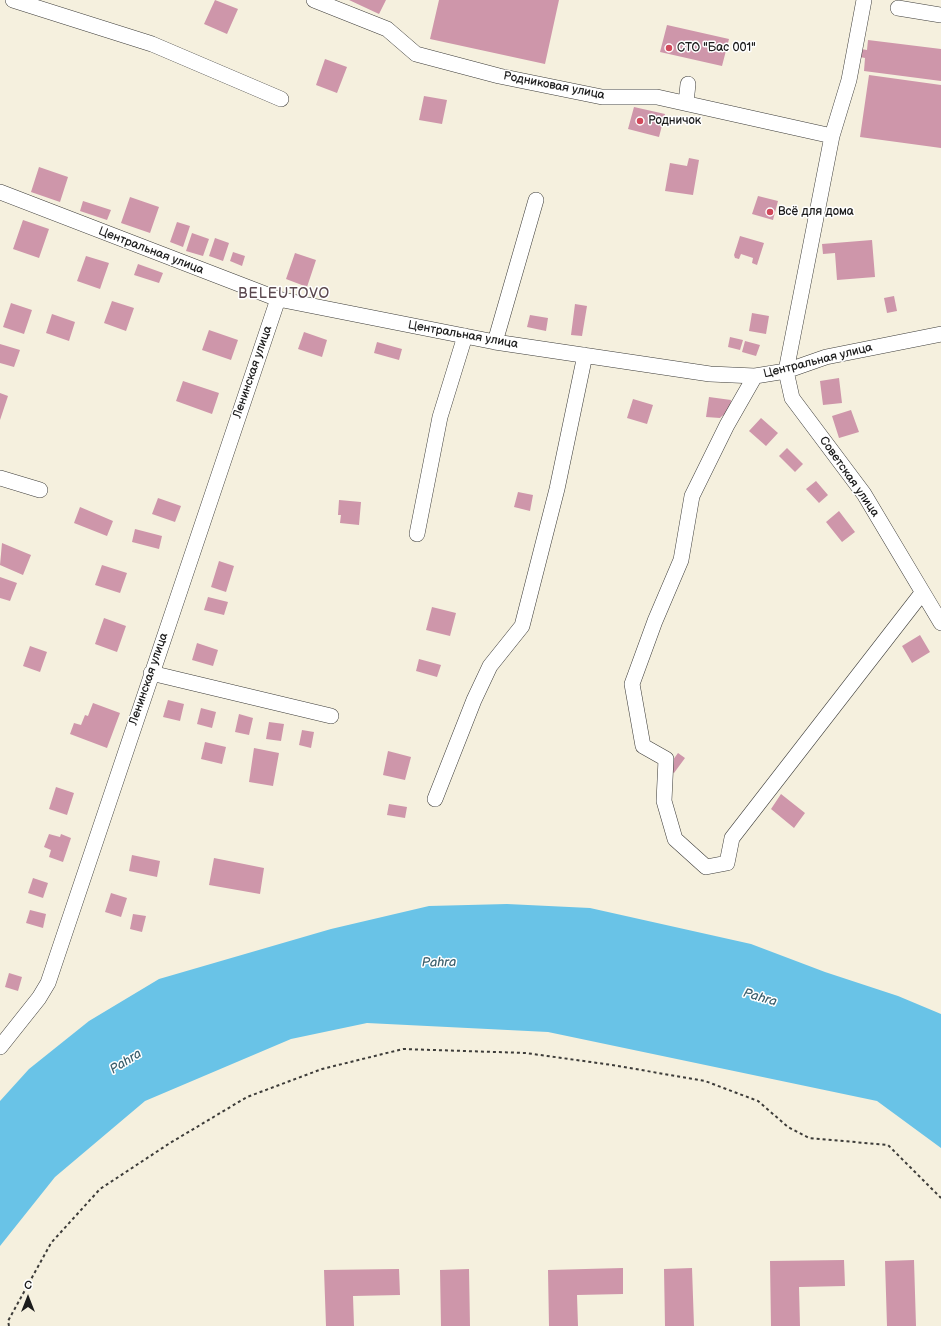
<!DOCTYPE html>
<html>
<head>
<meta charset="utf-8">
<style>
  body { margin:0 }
  #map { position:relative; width:941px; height:1326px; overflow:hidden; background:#f5f0de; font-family:"Balsamiq Sans",sans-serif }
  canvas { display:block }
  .north { position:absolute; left:8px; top:1278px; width:40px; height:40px; -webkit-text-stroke:3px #fff; paint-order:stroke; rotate:0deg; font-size:11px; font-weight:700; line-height:16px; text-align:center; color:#1c1c1c }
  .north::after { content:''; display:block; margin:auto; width:14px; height:18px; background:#1c1c1c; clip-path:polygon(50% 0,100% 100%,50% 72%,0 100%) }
</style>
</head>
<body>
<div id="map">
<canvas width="941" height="1326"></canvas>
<div class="north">С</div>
</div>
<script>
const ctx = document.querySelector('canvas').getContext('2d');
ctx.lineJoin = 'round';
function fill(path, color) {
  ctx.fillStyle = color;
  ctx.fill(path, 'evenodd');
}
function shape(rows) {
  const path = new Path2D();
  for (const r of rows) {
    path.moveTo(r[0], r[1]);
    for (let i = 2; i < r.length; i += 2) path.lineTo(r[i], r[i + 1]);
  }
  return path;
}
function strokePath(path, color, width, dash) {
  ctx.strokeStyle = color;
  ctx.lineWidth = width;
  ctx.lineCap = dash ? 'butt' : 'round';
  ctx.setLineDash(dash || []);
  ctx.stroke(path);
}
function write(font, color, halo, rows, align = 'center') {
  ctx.font = font + ' "Balsamiq Sans",sans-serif';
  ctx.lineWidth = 3;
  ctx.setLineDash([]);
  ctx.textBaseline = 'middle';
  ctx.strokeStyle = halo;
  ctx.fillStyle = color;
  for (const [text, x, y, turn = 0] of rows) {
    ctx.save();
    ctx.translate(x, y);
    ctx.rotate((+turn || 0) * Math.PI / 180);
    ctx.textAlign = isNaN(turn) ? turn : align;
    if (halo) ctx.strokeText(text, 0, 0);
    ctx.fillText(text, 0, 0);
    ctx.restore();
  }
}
const water = shape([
  [507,904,590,908,751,944,825,972,898,996,941,1014,941,1148,877,1101,548,1032,367,1023,291,1039,145,1101,55,1177,0,1246,0,1101,29,1069,89,1021,159,979,331,929,429,906]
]);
const building = shape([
  [215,0,238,9,227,34,204,24],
  [349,0,386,0,379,14],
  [439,0,559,0,545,64,430,39],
  [667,25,729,39,722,66,660,52],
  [868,40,941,49,941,81,864,71,865,58,860,57,861,49,867,50],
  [325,59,347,67,337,93,316,85],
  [869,75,941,85,941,148,860,137],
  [424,96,447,100,442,124,419,120],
  [634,107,665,114,659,137,628,129],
  [689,158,699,160,693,195,665,191,670,163,687,166],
  [39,167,68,177,60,202,31,192],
  [758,196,778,201,773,220,752,214],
  [130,197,159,207,150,233,121,223],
  [83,201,111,210,107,220,80,211],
  [23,220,49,229,39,258,13,249],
  [177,222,190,226,183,247,170,242],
  [192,233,209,239,203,256,186,251],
  [740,236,764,243,757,265,752,263,753,258,741,254,739,259,735,258,734,255],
  [215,238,229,243,223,261,209,256],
  [872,240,875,277,837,280,835,253,823,254,822,244],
  [233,252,245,256,242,266,230,261],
  [295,253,316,260,307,287,286,279],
  [86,256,109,263,100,289,77,281],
  [138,264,163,273,159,283,134,275],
  [894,296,897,311,887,313,884,298],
  [112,301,134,308,126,331,104,323],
  [11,303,32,310,24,334,3,327],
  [575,304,587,306,582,336,571,335],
  [752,313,769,316,766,334,749,331],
  [52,314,75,322,69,341,46,333],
  [530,315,548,318,546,331,527,327],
  [209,330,238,340,231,360,202,350],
  [304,332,327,340,322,357,298,349],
  [730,337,743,340,740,350,728,347],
  [745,341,760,345,756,356,742,352],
  [377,342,402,349,399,360,374,353],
  [0,344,20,350,14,367,0,363],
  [839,378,842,403,823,405,820,381],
  [183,381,219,393,212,414,176,401],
  [0,393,8,396,0,420],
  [709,397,731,400,730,412,722,416,720,418,706,417],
  [633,399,653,405,647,424,627,418],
  [851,410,859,432,839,438,832,416],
  [761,418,778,433,766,446,749,431],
  [787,448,803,464,795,472,779,456],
  [816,481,828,495,819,503,806,489],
  [518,492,533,495,530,511,514,507],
  [158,498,181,506,175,522,152,514],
  [339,500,361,502,359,525,340,523,341,515,338,515],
  [80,507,113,521,107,536,74,523],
  [839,511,855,532,842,542,826,522],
  [135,529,162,536,159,549,132,542],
  [2,543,31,555,23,575,0,565],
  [219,561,234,566,226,592,211,587],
  [102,565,127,573,120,593,95,585],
  [0,577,17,583,10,601,0,598],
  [208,597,228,602,224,615,204,610],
  [432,607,456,613,450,636,426,630],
  [104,618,126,626,117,652,95,644],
  [920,635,930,652,912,663,902,646],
  [197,643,218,650,213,666,192,660],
  [30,646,47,652,40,672,23,666],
  [419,659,441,665,437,677,416,671],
  [168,700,184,704,180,721,163,717],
  [93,703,120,713,107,748,70,734,74,723,81,725,85,715,88,716],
  [201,708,216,712,212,728,197,724],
  [239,714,253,718,249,735,235,732],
  [269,722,284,724,281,741,266,739],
  [302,730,314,732,311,748,299,745],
  [205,742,226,747,222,764,201,759],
  [254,748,279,753,273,786,249,782],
  [388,751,411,757,405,780,383,775],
  [678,753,685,758,674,773,667,768],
  [56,787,74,793,67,815,49,809],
  [781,794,805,813,794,828,771,809],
  [389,804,407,807,405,818,387,815],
  [49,834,60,837,61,834,71,838,63,862,49,857,51,850,44,847],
  [132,855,160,861,157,877,129,871],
  [214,858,264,868,260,894,209,885],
  [33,878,48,883,43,898,28,893],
  [111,893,127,898,121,917,105,912],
  [30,910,46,914,43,928,26,923],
  [133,914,146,916,142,932,130,929],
  [9,973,22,977,18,991,5,987],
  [844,1260,845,1286,799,1287,800,1326,771,1326,770,1261],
  [914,1260,916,1326,887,1326,885,1261],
  [623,1268,623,1294,577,1295,578,1326,549,1326,548,1270],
  [692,1268,694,1326,665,1326,664,1269],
  [399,1269,400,1295,353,1296,354,1326,326,1326,324,1270],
  [469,1269,470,1326,441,1326,440,1270]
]);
const path = shape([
  [9,1326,8,1321,51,1243,100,1189,170,1143,247,1097,322,1069,403,1049,526,1053,612,1065,705,1081,758,1101,788,1127,809,1138,888,1145,941,1198]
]);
const minor = shape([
  [13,0,152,44,281,99],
  [314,0,387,29,416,54,499,76,602,97,657,97,832,136],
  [864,0,849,80,832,136,786,371,792,398,864,494,941,623],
  [898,8,941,15],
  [686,103,688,84],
  [0,192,278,299,495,342,710,374,755,376,786,371,826,357,941,334],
  [495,342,536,200],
  [755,376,727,425,692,496,681,560,655,621,632,684,643,746,666,759,664,801,675,839,706,867,727,863,732,838,922,593],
  [0,478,40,490],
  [417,534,440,417,465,336],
  [151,673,331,716],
  [435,799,474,700,490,666,522,626,557,489,585,355],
  [0,1047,39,998,48,983,278,299]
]);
const markers = [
  [669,48,4,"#d1495b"],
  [640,121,4,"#d1495b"],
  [770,212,4,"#d1495b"]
];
const poiNames = [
  ["СТО \"Бас 001\"",677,48],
  ["Родничок",648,121],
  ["Всё для дома",778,212]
];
const streetNames = [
  ["Родниковая улица",554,86,11],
  ["Центральная улица",151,251,21],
  ["Центральная улица",463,335,10],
  ["Центральная улица",818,361,-14],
  ["Ленинская улица",253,372,-71],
  ["Советская улица",849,477,55],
  ["Ленинская улица",149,679,-71]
];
const waterNames = [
  ["Pahra",439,963,-1],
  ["Pahra",760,998,16],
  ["Pahra",126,1062,-32]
];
const quarterNames = [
  ["BELEUTOVO",284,294]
];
fill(water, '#69c3e7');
fill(building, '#ce96aa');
strokePath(minor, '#3d3c39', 16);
strokePath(path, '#3d3c39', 2, [3, 3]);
strokePath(minor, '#fff', 15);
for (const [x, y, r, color] of markers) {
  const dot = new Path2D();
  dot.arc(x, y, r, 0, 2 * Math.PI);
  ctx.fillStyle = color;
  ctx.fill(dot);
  strokePath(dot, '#fff', 1.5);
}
write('12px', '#1c1c1c', '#fff', poiNames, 'left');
write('12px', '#1c1c1c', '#fff', streetNames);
write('italic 13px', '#3b5f6d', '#fff', waterNames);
ctx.letterSpacing = '1px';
write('14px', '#5a474e', '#fff', quarterNames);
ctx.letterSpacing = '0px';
</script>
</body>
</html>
